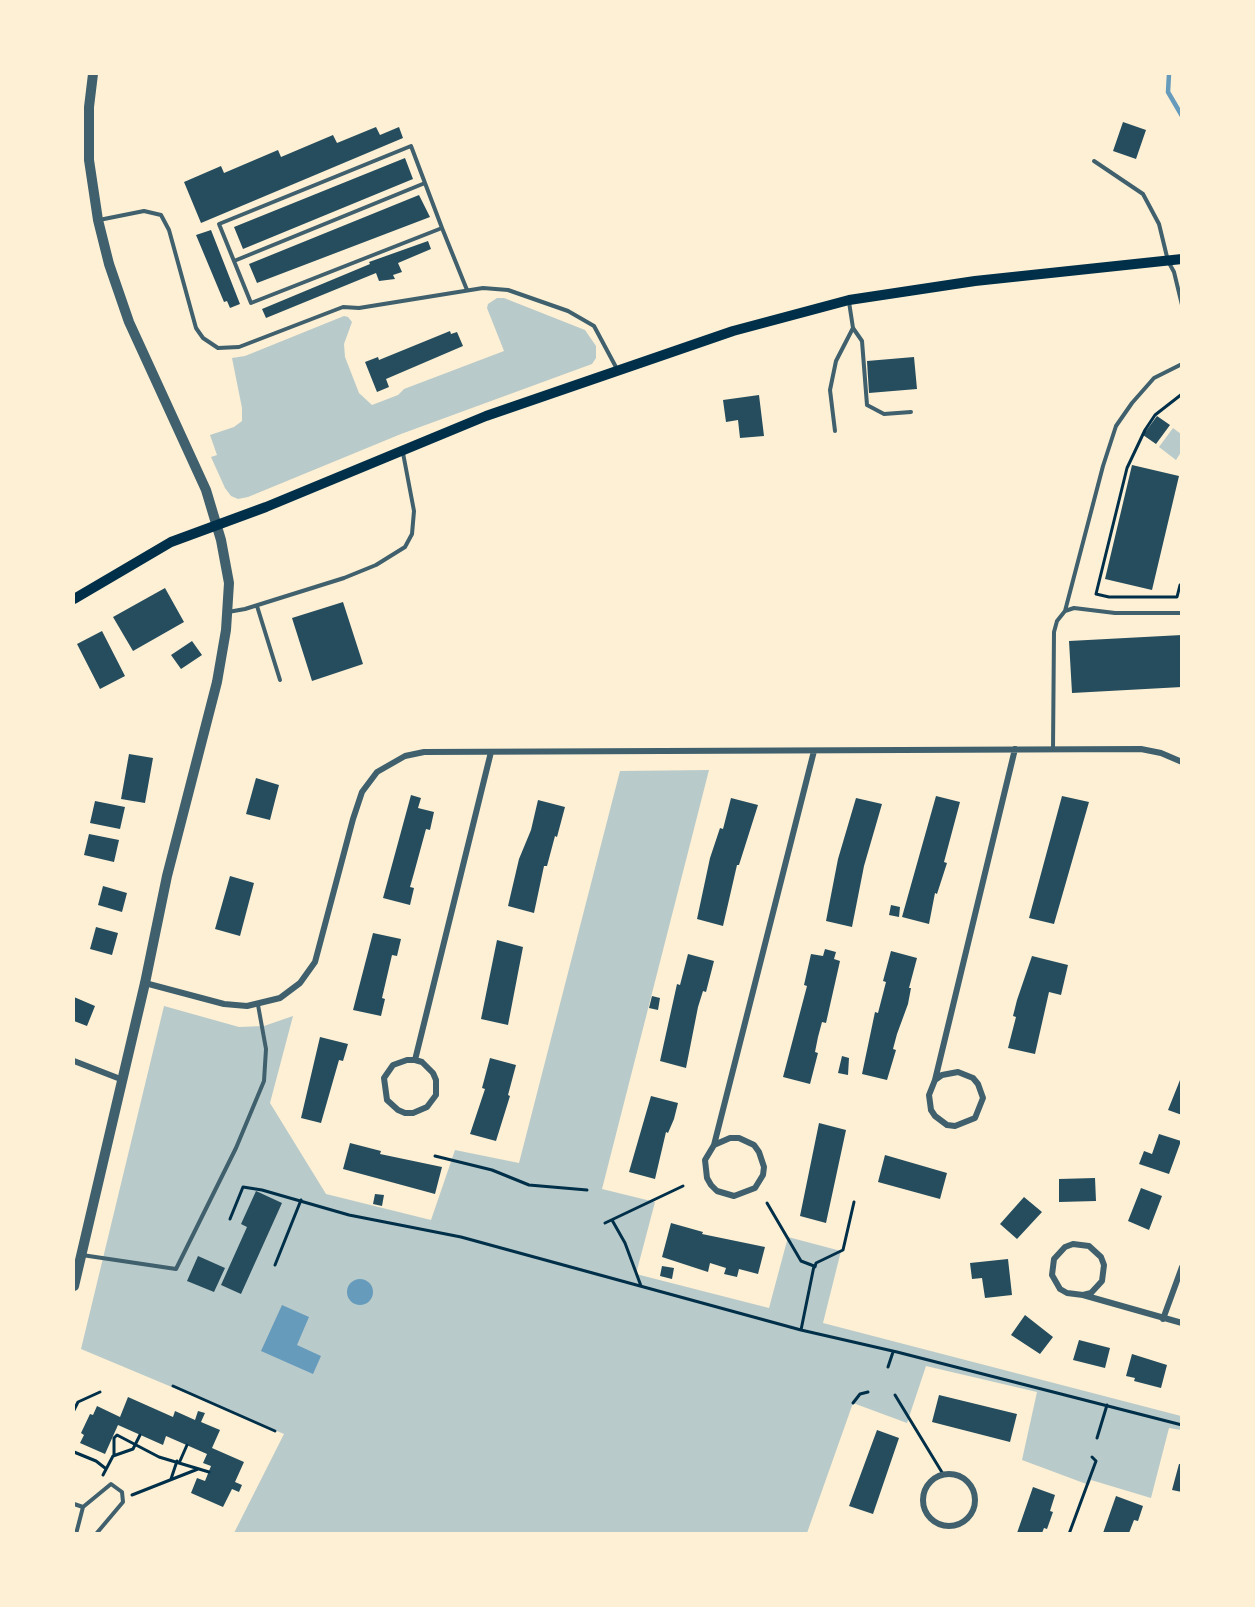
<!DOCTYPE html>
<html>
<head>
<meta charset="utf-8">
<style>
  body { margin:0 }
  #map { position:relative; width:1255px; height:1607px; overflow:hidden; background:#fdf0d5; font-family:"Golos Text",sans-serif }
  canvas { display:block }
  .frame { position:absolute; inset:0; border:75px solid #fdf0d5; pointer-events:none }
</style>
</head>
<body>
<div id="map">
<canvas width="1255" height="1607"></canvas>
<div class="frame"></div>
</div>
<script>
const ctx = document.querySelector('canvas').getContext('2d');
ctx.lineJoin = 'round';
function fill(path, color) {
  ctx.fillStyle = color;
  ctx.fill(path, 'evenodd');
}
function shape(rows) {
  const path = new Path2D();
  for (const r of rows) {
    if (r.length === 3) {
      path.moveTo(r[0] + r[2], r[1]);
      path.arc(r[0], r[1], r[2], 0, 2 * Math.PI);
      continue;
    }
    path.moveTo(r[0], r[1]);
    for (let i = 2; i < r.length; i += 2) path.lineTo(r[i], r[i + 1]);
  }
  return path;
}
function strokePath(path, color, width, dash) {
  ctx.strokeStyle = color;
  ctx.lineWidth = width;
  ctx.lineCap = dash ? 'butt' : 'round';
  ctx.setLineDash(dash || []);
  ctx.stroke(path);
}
const green = shape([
  [497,298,504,298,585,330,596,346,596,358,592,364,401,434,248,497,238,499,231,496,225,488,211,457,217,455,210,435,234,427,242,421,242,408,232,358,245,356,344,316,348,317,352,322,344,344,345,357,359,393,372,405,398,395,404,389,504,351,487,308,488,304],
  [1173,428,1181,434,1181,452,1176,460,1159,447],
  [709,770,602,1189,655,1202,636,1274,769,1308,788,1237,841,1251,823,1323,1181,1416,1181,1430,1169,1428,1151,1498,1091,1480,1089,1485,1022,1460,1037,1392,926,1366,907,1423,853,1403,807,1533,234,1533,284,1434,81,1349,164,1006,239,1027,264,1026,293,1016,270,1103,326,1194,431,1220,455,1150,519,1163,620,771]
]);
const water = shape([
  [360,1292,13],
  [282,1305,309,1317,297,1345,321,1356,313,1374,261,1351]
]);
const stream = shape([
  [1169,74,1168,92,1182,116]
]);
const building = shape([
  [1123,122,1146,130,1136,159,1113,151],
  [376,127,380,135,399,127,403,138,201,223,184,182,221,166,224,173,278,150,281,157,333,135,337,143],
  [405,158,413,179,243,249,234,227],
  [419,195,430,217,257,283,249,264],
  [211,230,240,304,230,308,227,301,224,302,196,235],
  [428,241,431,249,398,263,402,272,393,275,395,279,379,281,376,273,266,318,262,309,370,264,369,262],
  [450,331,451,334,457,332,463,346,386,379,389,387,377,392,365,362,378,357,379,360],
  [914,357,917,389,869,393,867,361],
  [759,395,764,436,740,438,738,420,726,422,723,400],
  [1157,416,1170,425,1156,444,1143,435],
  [1132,465,1179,476,1152,590,1105,579],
  [165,588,184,622,133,651,113,617],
  [343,602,363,664,312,681,292,618],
  [102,631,125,676,100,689,77,644],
  [1182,635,1182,687,1072,693,1069,641],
  [192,641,202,655,181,669,171,655],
  [129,754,153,758,145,803,121,799],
  [256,778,279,785,270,820,246,814],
  [411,795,421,798,418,808,434,812,430,830,426,829,414,873,410,887,414,888,410,905,383,898],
  [936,796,960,802,944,862,947,863,937,894,935,893,929,924,902,917],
  [1062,796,1089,802,1054,924,1029,918],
  [731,798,758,805,739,865,737,865,723,926,697,919,710,858,720,828,723,829],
  [856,798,882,804,864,866,852,927,826,921,838,859],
  [538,800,565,807,557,837,555,836,547,866,544,866,534,913,508,906,519,859,531,830],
  [95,801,125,807,120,829,90,823],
  [89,834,119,840,114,862,84,855],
  [230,876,254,883,240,936,215,929],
  [103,886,127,893,122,912,98,905],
  [891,905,900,907,899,917,889,915],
  [96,927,118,933,112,955,90,949],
  [373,933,401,939,397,956,392,955,382,998,385,999,381,1016,353,1010],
  [497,940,523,947,508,1025,481,1019],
  [825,949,836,952,834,959,840,961,826,1023,822,1022,818,1037,815,1052,818,1053,810,1084,783,1077,807,986,804,985,811,954,823,956],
  [891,951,917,958,909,988,911,988,908,1004,897,1034,893,1049,896,1050,887,1080,862,1074,875,1012,878,1013,886,982,883,981],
  [688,954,714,961,706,992,703,991,698,1007,686,1068,660,1061,677,984,680,985],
  [1032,956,1068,965,1061,995,1049,992,1035,1054,1008,1048,1016,1017,1013,1016,1017,1000],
  [652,996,660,998,658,1010,649,1008],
  [74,997,95,1006,87,1026,74,1021],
  [320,1037,348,1044,343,1061,339,1060,321,1123,301,1118],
  [842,1056,849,1058,848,1075,838,1073],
  [490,1058,516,1065,508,1095,510,1096,496,1141,470,1134,485,1089,482,1088],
  [1180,1080,1182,1081,1182,1115,1168,1110],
  [651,1096,678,1103,674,1119,668,1133,666,1132,655,1179,629,1172],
  [819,1123,846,1130,826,1223,800,1216],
  [1159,1134,1181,1141,1169,1174,1139,1164,1144,1151,1152,1154],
  [350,1143,381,1151,380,1154,442,1167,435,1194,343,1169],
  [885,1155,947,1173,940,1199,878,1182],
  [1095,1178,1096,1201,1059,1202,1059,1179],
  [1141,1188,1162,1196,1149,1230,1128,1221],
  [256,1191,282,1203,241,1294,221,1285,247,1227,241,1224],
  [375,1194,384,1195,382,1206,373,1204],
  [1024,1197,1042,1212,1017,1239,1000,1224],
  [671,1223,703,1232,702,1234,765,1247,758,1274,739,1269,737,1277,724,1274,726,1268,710,1263,708,1272,662,1257],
  [198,1256,225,1268,214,1292,187,1281],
  [1008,1259,1012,1295,985,1298,982,1278,972,1279,970,1263],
  [662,1266,674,1268,672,1279,660,1276],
  [1025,1315,1053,1337,1040,1354,1011,1335],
  [1079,1340,1110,1348,1105,1368,1073,1360],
  [1132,1354,1167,1365,1161,1388,1134,1381,1135,1378,1126,1376],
  [939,1395,1017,1414,1010,1442,932,1422],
  [128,1397,173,1417,175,1411,195,1420,198,1411,205,1413,201,1422,220,1430,212,1448,244,1462,235,1482,242,1485,239,1492,232,1489,223,1507,191,1493,197,1478,205,1481,211,1466,203,1463,207,1454,166,1436,163,1445,118,1425,105,1454,80,1443,84,1435,81,1433,90,1414,93,1415,97,1406,120,1417],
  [877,1430,899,1438,873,1514,849,1506],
  [1179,1464,1182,1464,1182,1492,1172,1490],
  [1033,1487,1055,1495,1050,1511,1053,1512,1047,1529,1044,1528,1042,1533,1017,1533],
  [1116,1496,1143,1506,1138,1521,1134,1520,1129,1533,1103,1533]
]);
const path = shape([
  [1180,585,1177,597,1109,597,1096,594,1127,468,1145,430,1155,415,1182,394],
  [435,1156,492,1170,529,1185,587,1190],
  [767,1203,801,1261,814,1266,801,1330],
  [230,1219,243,1187,262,1190,349,1215,461,1237,801,1330,897,1352,1182,1425],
  [612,1220,625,1243,641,1286],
  [605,1223,683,1186],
  [275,1265,301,1200],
  [815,1267,816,1263,843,1250,854,1202],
  [888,1367,893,1352],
  [173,1386,275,1431],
  [895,1395,943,1474],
  [853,1403,860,1394,868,1392],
  [74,1410,78,1402,100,1392],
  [1097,1438,1107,1405],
  [74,1452,96,1461,105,1468],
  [114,1455,114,1438,117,1435,159,1457,209,1472],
  [180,1461,187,1445],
  [103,1475,113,1456,133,1449,140,1435],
  [171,1479,177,1461],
  [132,1495,198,1469],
  [1069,1534,1096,1461,1092,1457]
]);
const service = shape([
  [1094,161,1143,194,1159,224,1168,261,1174,272,1182,305],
  [99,220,144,211,161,215,169,230,196,328,203,338,218,348,239,347,343,307,359,308,483,288,508,290,568,311,594,326,617,369],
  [442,228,411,146,219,224,251,303,442,228,467,290],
  [234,261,425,183],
  [853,328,862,341,867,405,884,414,911,412],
  [835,431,830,390,836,361,853,328,849,302],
  [257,606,280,680],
  [1065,611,1074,608,1115,613,1182,613],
  [228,612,245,609,344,578,376,565,405,547,412,534,414,511,403,453],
  [1053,749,1054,632,1057,621,1065,611,1103,466,1116,426,1132,403,1154,378,1182,364],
  [82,1255,176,1269,236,1148,264,1081,266,1049,258,1005],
  [74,1504,83,1507,111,1484,122,1492,123,1502,96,1534],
  [76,1534,83,1507]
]);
const minor = shape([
  [145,983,224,1004,247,1006,280,998,300,983,315,962,353,819,362,792,377,772,405,756,424,752,1141,749,1161,753,1182,762],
  [415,1060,407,1060,393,1065,384,1078,387,1100,398,1110,405,1113,413,1113,427,1107,436,1095,436,1080,433,1073,422,1062,415,1060,491,752],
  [74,1061,123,1080],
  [935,1080,929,1095,931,1110,935,1116,947,1125,955,1126,975,1118,983,1098,978,1084,973,1078,958,1072,942,1075,935,1080,1015,749],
  [714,1145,705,1160,707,1178,711,1185,717,1191,734,1196,755,1188,763,1175,764,1167,759,1152,754,1145,739,1138,730,1138,714,1145,814,751],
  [1083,1295,1091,1293,1102,1281,1104,1265,1101,1257,1089,1246,1073,1244,1065,1247,1054,1259,1052,1275,1060,1289,1067,1293,1083,1295,1182,1323],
  [1163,1319,1182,1267],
  [949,1500,26]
]);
const tertiary = shape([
  [74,1286,145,983,167,876,217,682,226,630,229,583,221,540,206,490,129,322,109,264,98,220,89,160,89,107,93,74]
]);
const secondary = shape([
  [74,599,171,542,266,507,486,416,733,331,849,300,975,281,1182,259]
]);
fill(green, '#b9caca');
fill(water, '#669bbc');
strokePath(stream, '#669bbc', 4.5);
fill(building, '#264d5e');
strokePath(path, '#003049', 3);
strokePath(service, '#3f606c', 4);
strokePath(minor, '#3f606c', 6);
strokePath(tertiary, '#3f606c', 10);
strokePath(secondary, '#003049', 10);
</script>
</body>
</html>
